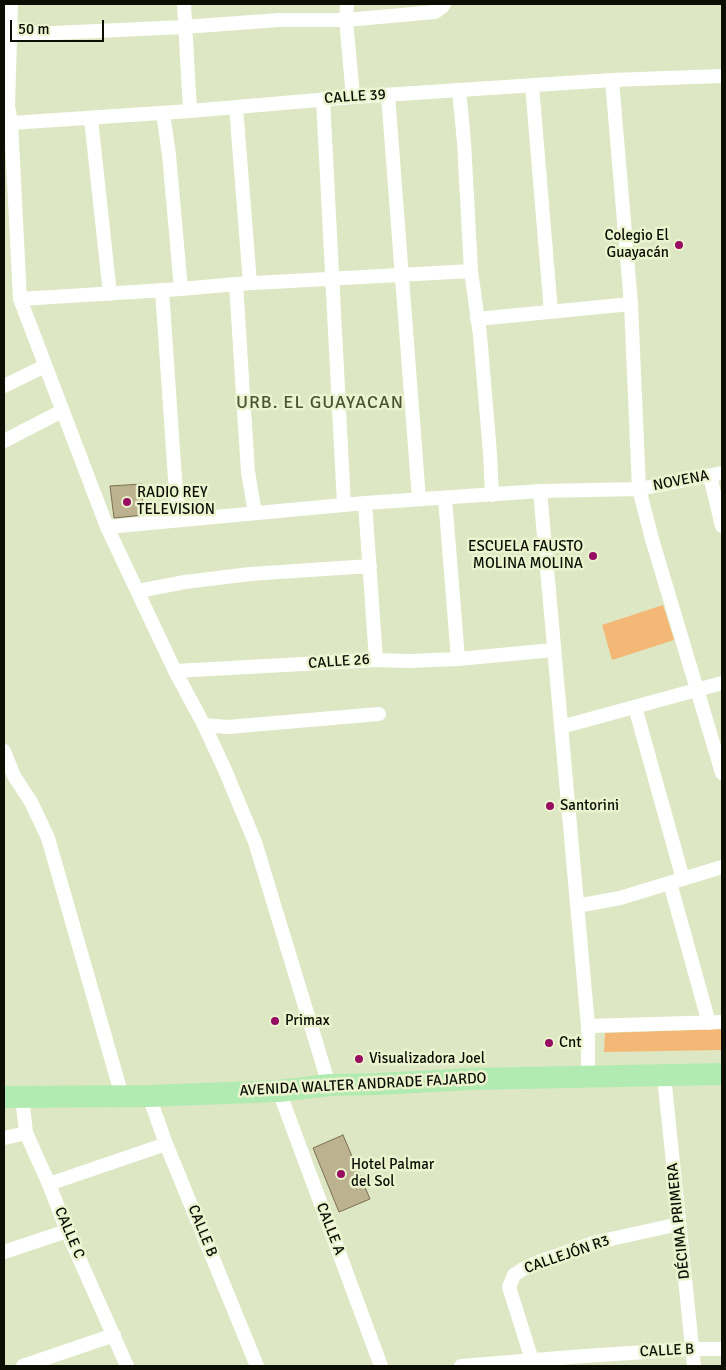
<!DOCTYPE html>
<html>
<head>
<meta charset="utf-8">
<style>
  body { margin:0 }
  #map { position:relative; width:726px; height:1370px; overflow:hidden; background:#dee7c3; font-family:Signika,sans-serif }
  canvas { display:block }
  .frame { position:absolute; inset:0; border:5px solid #0c0e04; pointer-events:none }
  .scale { position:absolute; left:10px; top:20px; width:94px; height:22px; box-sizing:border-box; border:2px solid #0c0e04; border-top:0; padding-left:6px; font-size:15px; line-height:18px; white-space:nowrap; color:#0c0e04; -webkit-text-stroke:4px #ebf4cf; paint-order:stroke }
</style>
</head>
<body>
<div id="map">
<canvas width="726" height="1370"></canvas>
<div class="frame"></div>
<div class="scale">50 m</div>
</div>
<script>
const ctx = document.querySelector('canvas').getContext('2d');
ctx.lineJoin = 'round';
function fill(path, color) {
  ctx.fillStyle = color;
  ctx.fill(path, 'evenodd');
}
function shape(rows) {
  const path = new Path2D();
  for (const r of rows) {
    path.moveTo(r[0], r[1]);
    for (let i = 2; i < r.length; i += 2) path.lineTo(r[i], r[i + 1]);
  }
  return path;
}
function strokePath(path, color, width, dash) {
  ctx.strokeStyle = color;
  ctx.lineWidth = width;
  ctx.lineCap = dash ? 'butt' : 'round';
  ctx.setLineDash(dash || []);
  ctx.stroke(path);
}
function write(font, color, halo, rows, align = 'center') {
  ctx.font = font + ' Signika,sans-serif';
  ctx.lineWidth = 5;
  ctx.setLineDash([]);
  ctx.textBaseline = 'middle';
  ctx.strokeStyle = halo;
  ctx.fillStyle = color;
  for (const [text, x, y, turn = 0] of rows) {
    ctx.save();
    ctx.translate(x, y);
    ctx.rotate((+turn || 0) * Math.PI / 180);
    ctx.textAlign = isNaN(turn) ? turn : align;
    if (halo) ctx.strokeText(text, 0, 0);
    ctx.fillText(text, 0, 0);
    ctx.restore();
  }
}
const green = shape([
  [663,605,674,640,612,660,602,625],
  [722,1029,722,1050,604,1052,605,1033]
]);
const building = shape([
  [142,484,143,515,114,518,110,486,142,484],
  [343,1135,370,1199,339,1212,313,1148,343,1135]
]);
const minor = shape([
  [184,4,190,111],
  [347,4,346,20,353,97],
  [10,35,184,27,279,20,346,20,435,12,442,7,444,4],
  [612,80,631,304,639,489,652,539,722,773],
  [532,85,551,312],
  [459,90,464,142,471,271,480,335,490,453,492,495],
  [388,95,419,499],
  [323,99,344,505],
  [4,106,8,106,11,123,190,111,353,97,612,80,722,76],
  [8,106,11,4],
  [236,107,250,283],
  [163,113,169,155,181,289],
  [91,119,110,294],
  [11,123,20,299,107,527,175,671,204,725,225,770,255,842,329,1085],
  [236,284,248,472,255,513],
  [162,290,175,479,180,520],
  [20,299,181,289,236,284,471,271],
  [477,319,631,304],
  [4,386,45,366],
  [4,441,62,411],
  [710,476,722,526],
  [540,491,588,1026,588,1077],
  [445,498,458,659],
  [107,527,365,503,540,491,639,489,722,473],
  [138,591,185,582,250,574,370,566],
  [376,660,409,661,458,659,553,650],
  [175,671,376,660,365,503],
  [635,707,683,879],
  [204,725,228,727,379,714],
  [561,727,722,683],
  [4,751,14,776,31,802,48,838,122,1096],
  [670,883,709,1023],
  [577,906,620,898,722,867],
  [588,1026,722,1022],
  [664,1076,694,1366],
  [279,1091,381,1366],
  [22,1096,26,1133,49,1184,67,1231,127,1366],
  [149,1096,166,1144,257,1366],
  [4,1138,26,1133],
  [49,1184,166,1144],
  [4,1252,67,1231],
  [532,1360,509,1287,514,1275,523,1269,541,1261,593,1243,679,1224],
  [23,1366,114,1335],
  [461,1366,584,1356,692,1349,722,1349]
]);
const primary = shape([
  [4,1097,149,1096,279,1091,329,1085,377,1084,471,1079,722,1074]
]);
const markers = [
  [679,245,5,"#980c61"],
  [127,502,5,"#980c61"],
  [593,556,5,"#980c61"],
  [550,806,5,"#980c61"],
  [275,1021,5,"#980c61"],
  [549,1043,5,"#980c61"],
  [359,1059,5,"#980c61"],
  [341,1174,5,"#980c61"]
];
const streetNames = [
  ["CALLE 39",355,97,-4],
  ["NOVENA",681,481,-11],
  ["CALLE 26",339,662,-4],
  ["AVENIDA WALTER ANDRADE FAJARDO",363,1085,-3],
  ["DÉCIMA PRIMERA",679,1221,-96],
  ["CALLE A",330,1229,69],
  ["CALLE B",202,1231,68],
  ["CALLE C",69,1233,67],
  ["CALLEJÓN R3",567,1255,-19],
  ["CALLE B",667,1351,-3]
];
const poiNames = [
  ["Colegio El",669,236,"right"],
  ["Guayacán",669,253,"right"],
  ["RADIO REY",137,493],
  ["TELEVISION",137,510],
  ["ESCUELA FAUSTO",583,547,"right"],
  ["MOLINA MOLINA",583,564,"right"],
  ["Santorini",560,806],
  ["Primax",285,1021],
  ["Cnt",559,1043],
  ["Visualizadora Joel",369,1059],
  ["Hotel Palmar",351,1165],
  ["del Sol",351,1182]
];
const quarterNames = [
  ["URB. EL GUAYACAN",320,403]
];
fill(green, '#f4b876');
fill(building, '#bcb28f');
strokePath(building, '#7a704f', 1);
strokePath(minor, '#fff', 14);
strokePath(primary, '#b2ebb2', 22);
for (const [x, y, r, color] of markers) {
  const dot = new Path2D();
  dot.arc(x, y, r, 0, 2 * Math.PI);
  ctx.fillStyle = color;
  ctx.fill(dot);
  strokePath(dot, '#ebf4cf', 2);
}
write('15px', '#0c0e04', '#ebf4cf', streetNames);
write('15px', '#0c0e04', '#ebf4cf', poiNames, 'left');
ctx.letterSpacing = '1px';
write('18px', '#4d5435', '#ebf4cf', quarterNames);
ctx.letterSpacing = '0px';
</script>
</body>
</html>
